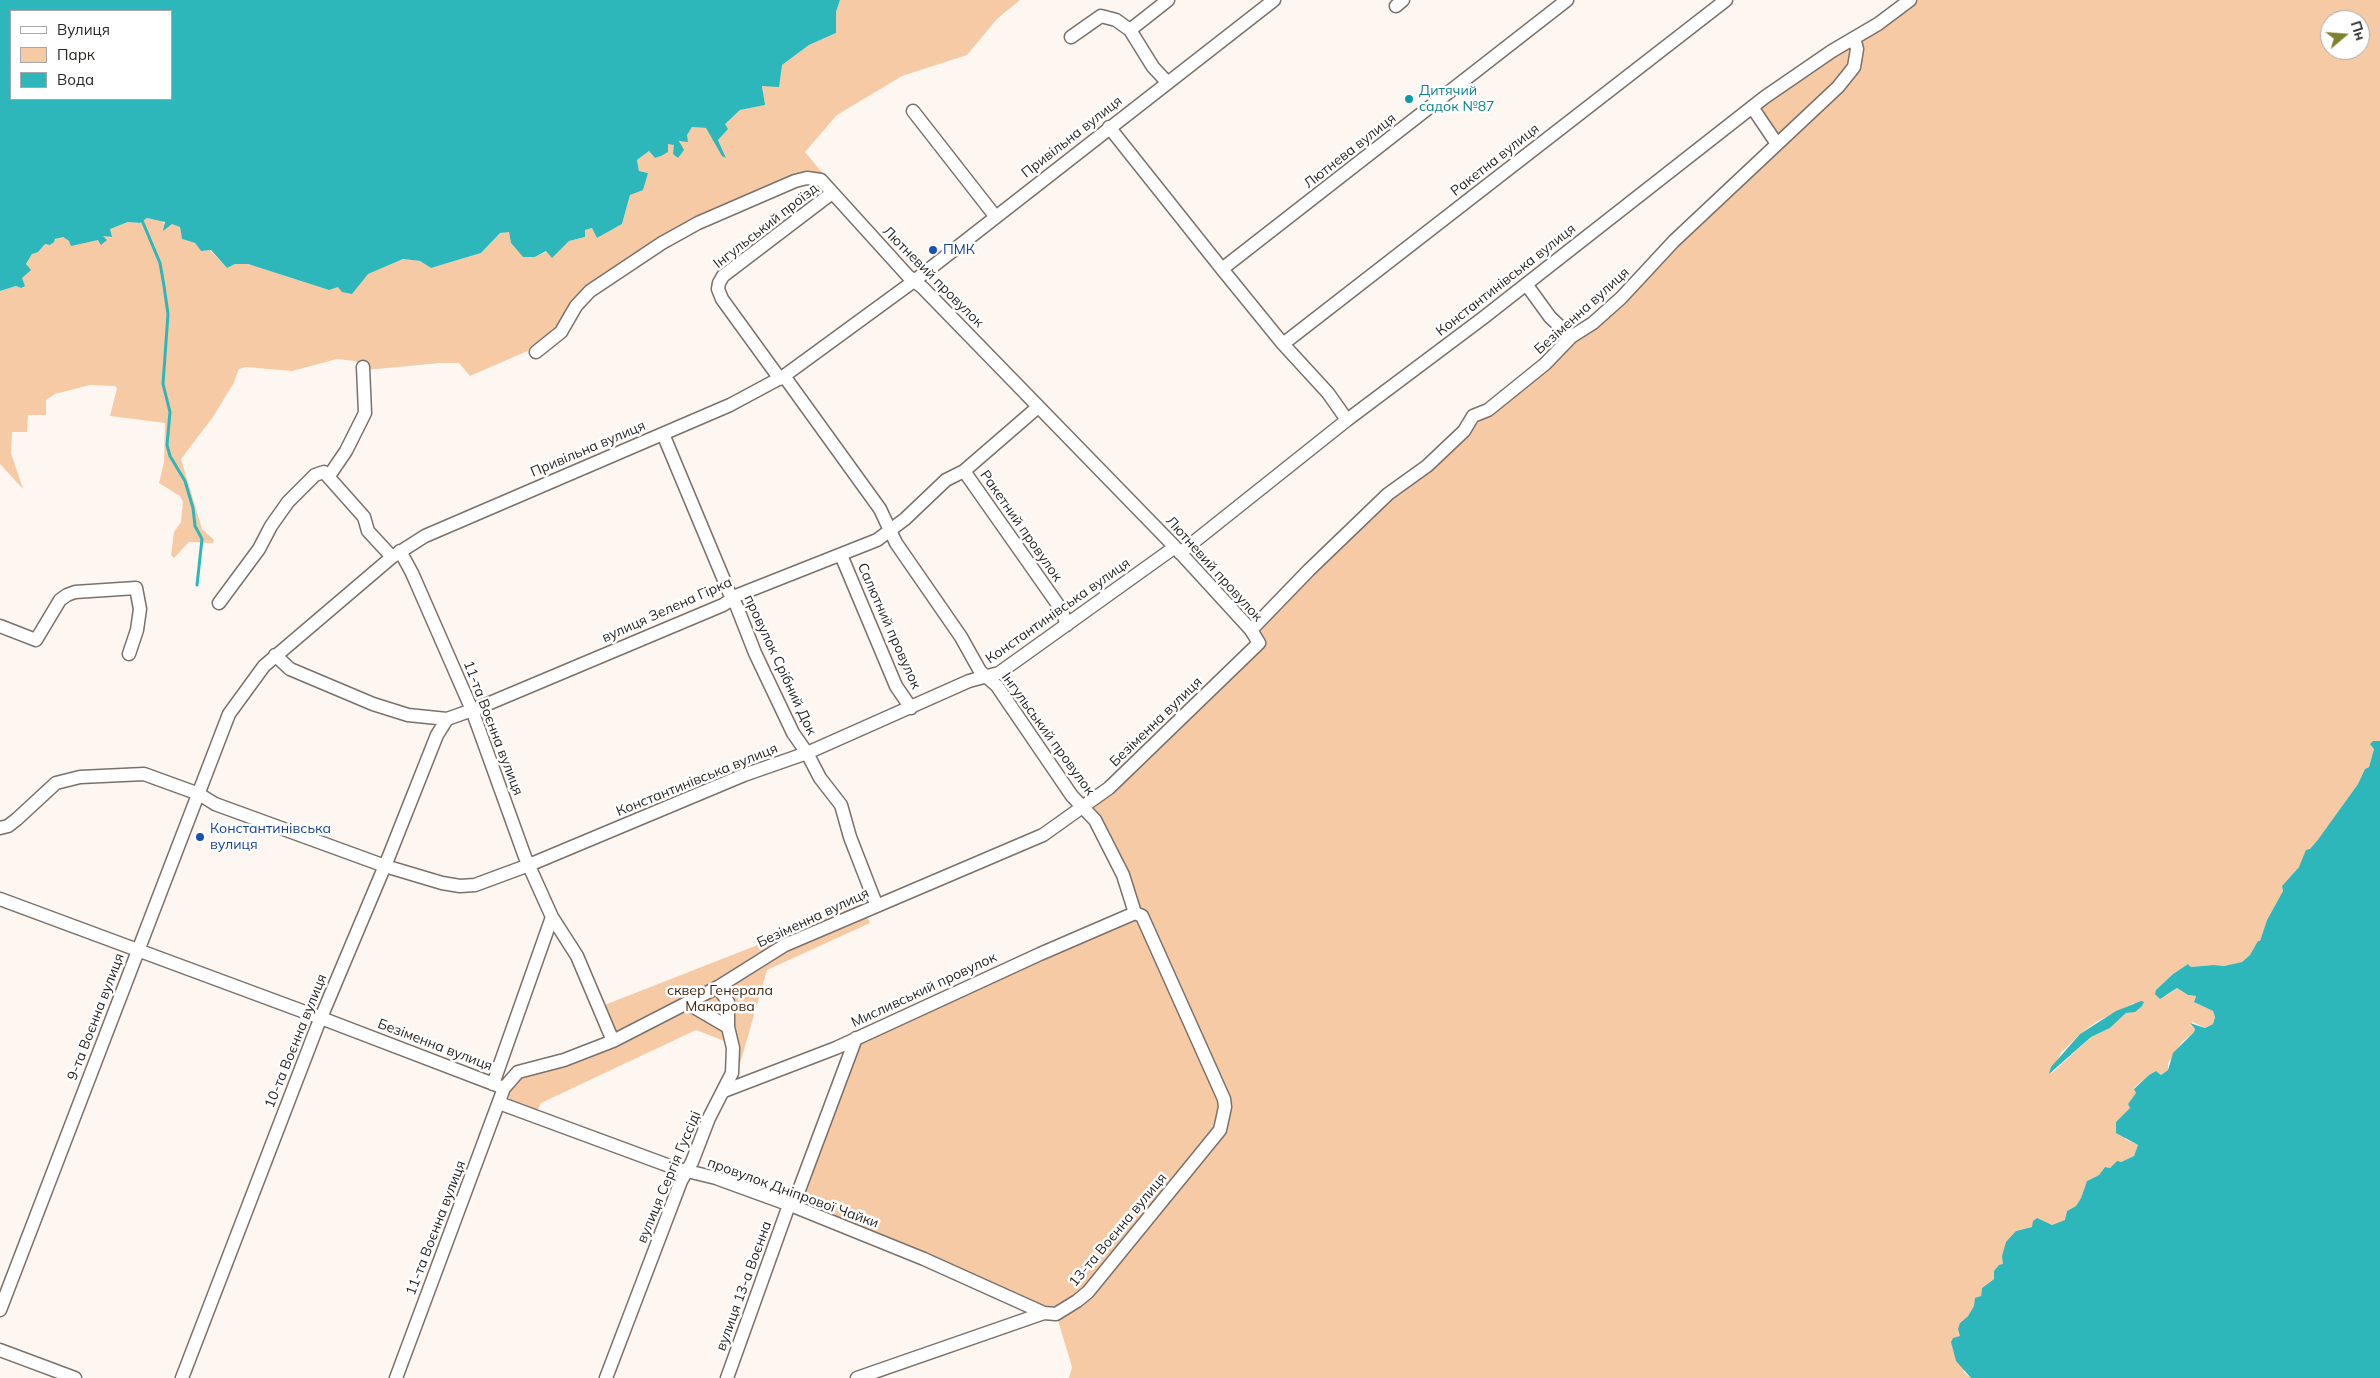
<!DOCTYPE html>
<html>
<head>
<meta charset="utf-8">
<style>
  body { margin:0 }
  #map { position:relative; width:2380px; height:1378px; overflow:hidden; background:#fef6f0; font-family:Mulish,sans-serif }
  canvas { display:block }
  .legend { position:absolute; left:10px; top:10px; width:162px; height:90px; box-sizing:border-box; background:#fff; border:1px solid #a9a8a7; margin:0; padding:6px 9px; list-style:none; font-size:15px; color:#292623 }
  .legend li { display:flex; align-items:center; gap:10px; height:25px }
  .legend b { width:25px; border:1px solid #a9a8a7 }
  .north { position:absolute; left:2320px; top:10px; width:50px; height:50px; box-sizing:border-box; background:#fff; border:1px solid #a9a8a7; border-radius:50%; rotate:72deg; font-size:14px; font-weight:700; line-height:20px; text-align:center; color:#292623 }
  .north::after { content:''; display:block; margin:auto; width:18px; height:22px; background:#7c822d; clip-path:polygon(50% 0,100% 100%,50% 72%,0 100%) }
</style>
</head>
<body>
<div id="map">
<canvas width="2380" height="1378"></canvas>
<ul class="legend">
<li><b style="height:6px;background:#fff"></b>Вулиця</li>
<li><b style="height:14px;background:#f7caa6"></b>Парк</li>
<li><b style="height:14px;background:#2db7ba"></b>Вода</li>
</ul>
<div class="north">Пн</div>
</div>
<script>
const ctx = document.querySelector('canvas').getContext('2d');
ctx.lineJoin = 'round';
function fill(path, color) {
  ctx.fillStyle = color;
  ctx.fill(path, 'evenodd');
}
function shape(rows) {
  const path = new Path2D();
  for (const r of rows) {
    path.moveTo(r[0], r[1]);
    for (let i = 2; i < r.length; i += 2) path.lineTo(r[i], r[i + 1]);
  }
  return path;
}
function strokePath(path, color, width, dash) {
  ctx.strokeStyle = color;
  ctx.lineWidth = width;
  ctx.lineCap = dash ? 'butt' : 'round';
  ctx.setLineDash(dash || []);
  ctx.stroke(path);
}
function write(font, color, halo, rows, align = 'center') {
  ctx.font = font + ' Mulish,sans-serif';
  ctx.lineWidth = 5;
  ctx.setLineDash([]);
  ctx.textBaseline = 'middle';
  ctx.strokeStyle = halo;
  ctx.fillStyle = color;
  for (const [text, x, y, turn = 0] of rows) {
    ctx.save();
    ctx.translate(x, y);
    ctx.rotate((+turn || 0) * Math.PI / 180);
    ctx.textAlign = isNaN(turn) ? turn : align;
    if (halo) ctx.strokeText(text, 0, 0);
    ctx.fillText(text, 0, 0);
    ctx.restore();
  }
}
const green = shape([
  [840,0,1020,0,997,19,967,55,902,76,837,115,805,152,825,176,808,181,699,226,594,291,563,334,532,349,470,376,459,363,440,363,366,370,355,361,337,359,292,371,246,367,239,369,233,384,213,417,181,459,202,529,214,540,213,543,189,542,174,558,171,555,174,532,181,522,183,502,180,496,159,483,164,462,165,423,110,416,117,388,115,386,90,385,55,394,46,400,46,415,28,415,27,432,12,432,11,453,23,489,0,464,0,291,16,286,21,288,22,278,28,267,26,264,32,254,44,244,50,245,58,237,63,237,69,241,98,240,104,239,103,236,106,235,111,238,109,229,128,222,140,223,147,218,161,220,167,227,172,223,180,227,182,239,195,243,201,251,210,250,227,268,235,264,248,264,329,290,403,259,420,261,431,268,481,253,500,233,509,231,511,243,523,257,535,257,569,241,585,237,585,230,592,228,597,238,622,224,630,195,648,173,639,171,637,160,649,151,655,158,661,156,667,144,679,144,692,127,706,128,726,157,718,140,724,124,740,110,764,105,762,85,782,65,809,45,836,33,836,12],
  [1914,0,2380,0,2380,741,2374,749,2369,767,2365,769,2358,784,2299,867,2282,886,2283,891,2267,920,2260,942,2250,955,2242,962,2224,966,2214,965,2191,967,2188,964,2173,974,2156,990,2167,995,2177,988,2188,995,2196,996,2194,1001,2196,1003,2213,1011,2215,1017,2213,1024,2205,1028,2193,1022,2190,1024,2195,1029,2194,1032,2181,1043,2168,1063,2168,1070,2161,1075,2156,1071,2149,1075,2134,1088,2137,1093,2128,1104,2130,1108,2125,1116,2125,1139,2138,1145,2134,1156,2121,1162,2117,1162,2110,1168,2105,1167,2099,1175,2087,1181,2081,1198,2076,1206,2067,1211,2066,1220,2052,1225,2041,1221,2032,1227,2016,1231,2003,1264,1995,1278,1982,1288,1981,1296,1968,1316,1960,1323,1964,1372,1971,1378,1069,1378,1072,1367,1056,1314,799,1205,854,1049,865,1036,1142,912,1129,879,1092,810,1096,803,1259,635,1259,625,1389,496,1429,468,1839,89,1858,40],
  [2330,20,2360,20,2360,50,2330,50],
  [2134,1003,2135,1011,2126,1013,2110,1028,2091,1037,2051,1074,2061,1053,2080,1034,2096,1022],
  [1853,46,1853,67,1778,138,1759,113,1761,104,1833,53],
  [862,904,870,923,767,970,737,1074,726,1066,730,1055,727,1042,696,1030,541,1103,536,1113,510,1104,509,1095,516,1080,523,1074,617,1044,602,1006]
]);
const water = shape([
  [0,0,840,0,836,12,836,33,809,45,782,65,779,87,762,86,765,105,740,110,725,124,728,129,718,140,726,158,722,156,706,128,692,127,687,135,688,142,679,141,684,150,678,158,673,154,674,145,668,144,668,152,661,156,655,158,649,151,637,160,639,171,648,173,643,190,630,195,622,224,597,238,592,228,585,230,585,237,569,241,552,258,546,251,535,257,523,257,511,243,509,232,500,233,481,253,431,268,420,261,403,259,368,274,352,294,342,292,338,287,329,290,248,264,235,264,227,268,211,250,201,251,195,243,182,239,180,227,172,224,163,231,165,222,147,218,140,223,128,222,110,229,112,237,103,236,107,240,101,245,98,240,71,246,69,241,63,237,55,239,54,242,50,245,45,244,38,252,32,254,26,264,31,270,22,278,25,286,21,288,16,286,0,291],
  [11,11,171,11,171,99,11,99],
  [2373,741,2380,741,2380,1378,1971,1378,1956,1361,1951,1342,1953,1338,1960,1336,1958,1329,1960,1323,1968,1316,1974,1306,1975,1298,1981,1296,1982,1288,1994,1279,1994,1271,1999,1265,2003,1264,2002,1256,2006,1242,2016,1231,2032,1227,2033,1221,2037,1218,2052,1225,2065,1220,2067,1211,2076,1206,2081,1198,2087,1181,2099,1175,2105,1167,2110,1168,2117,1161,2121,1162,2134,1156,2138,1145,2116,1133,2116,1122,2130,1108,2128,1104,2136,1093,2134,1089,2149,1075,2156,1071,2161,1075,2168,1070,2173,1053,2194,1032,2195,1029,2190,1023,2205,1028,2213,1024,2215,1017,2213,1011,2196,1003,2194,1002,2196,996,2188,995,2177,988,2160,999,2155,994,2156,990,2173,974,2188,964,2191,967,2214,965,2224,966,2242,962,2250,955,2258,941,2260,941,2267,920,2283,891,2282,886,2299,867,2306,850,2310,849,2317,841,2358,784,2365,769,2369,767,2374,749,2370,744],
  [2141,1001,2144,1002,2142,1006,2135,1012,2126,1013,2110,1028,2091,1037,2049,1074,2051,1067,2080,1034,2116,1011]
]);
const stream = shape([
  [141,218,160,263,164,286,168,314,163,384,170,412,167,445,170,456,185,481,193,508,195,526,202,539,197,585]
]);
const minor = shape([
  [1396,6,1403,0],
  [1130,30,1168,0],
  [1071,37,1101,16,1116,20,1130,30,1153,67,1167,82],
  [1752,107,1777,144],
  [913,111,995,216],
  [1109,127,1222,269,1283,344,1328,393,1347,420],
  [1222,269,1567,0],
  [1526,284,1550,317,1571,337],
  [1283,344,1726,0],
  [784,376,880,509,896,543,961,637,980,671,997,686,1072,796,1095,820,1123,875,1135,913],
  [780,379,722,299,718,289,719,283,723,276,832,193],
  [663,434,729,592,737,607,755,653,793,733,807,753,820,778,841,805,850,837,876,904],
  [964,471,1061,609,1067,625],
  [329,476,346,451,365,413,363,367],
  [400,551,412,573,472,710,525,857,552,917,577,956,613,1041],
  [1180,553,1347,420,1483,318,1765,97,1832,51,1878,24,1910,0],
  [841,555,896,686,911,708],
  [219,603,259,549,271,526,288,502,315,475,324,472,364,517,368,531,392,557],
  [0,626,36,640,60,600,67,595,75,592,136,588,140,609,137,630,129,654],
  [1251,630,1309,570,1388,494,1427,466,1464,431,1473,416,1488,410,1545,364,1571,337,1593,323,1621,298,1674,241,1838,87,1854,67,1857,49,1854,38],
  [275,655,290,669,373,704,408,715,447,719,478,708,723,605,738,595,877,540,905,519,946,480,964,471,1038,407],
  [0,828,8,826,17,819,56,783,80,777,144,774,199,794,215,804,385,866,442,883,460,886,475,885,529,865,744,775,807,753,969,681,999,673,1175,547],
  [0,899,321,1018,504,1088],
  [687,1003,728,1027],
  [493,1084,552,917],
  [724,1091,836,1048,1040,954,1135,913],
  [499,1103,675,1168,716,1178,793,1206,924,1259,1044,1313],
  [793,1206,856,1038],
  [0,1310,229,714,264,666,392,557,425,536,730,405,784,376,914,281,1274,0],
  [0,1350,75,1378],
  [182,1378,317,1027,389,856,437,735,447,719],
  [396,1378,504,1088,518,1072,564,1060,613,1041,718,987,785,945,1043,835,1109,788,1259,643,1251,630,1175,547,923,288,908,276,821,180,807,178,795,181,698,223,662,243,590,291,576,306,561,332,536,352],
  [606,1378,681,1181,692,1162,709,1118,732,1073,733,1048,728,1027,728,1002,718,987],
  [727,1378,789,1205],
  [857,1378,1044,1313,1056,1314,1077,1301,1088,1292,1220,1130,1225,1107,1224,1099,1142,916,1135,913]
]);
const markers = [
  [1409,99,5,"#0f9aa8"],
  [933,250,5,"#1a4fb4"],
  [200,837,5,"#1a4fb4"]
];
const cultureNames = [
  ["Дитячий",1419,91],
  ["садок №87",1419,107]
];
const streetNames = [
  ["Привільна вулиця",1072,137,-38],
  ["Лютнева вулиця",1350,151,-38],
  ["Ракетна вулиця",1495,160,-38],
  ["Інгульський проїзд",766,226,-38],
  ["Лютневий провулок",933,277,45],
  ["Константинівська вулиця",1506,280,-38],
  ["Безіменна вулиця",1582,311,-42],
  ["Привільна вулиця",588,449,-23],
  ["Ракетний провулок",1021,526,55],
  ["Лютневий провулок",1214,569,48],
  ["вулиця Зелена Гірка",667,610,-24],
  ["Константинівська вулиця",1058,611,-35],
  ["Салютний провулок",889,626,66],
  ["провулок Срібний Док",780,665,65],
  ["Безіменна вулиця",1156,722,-44],
  ["11-та Воєнна вулиця",493,728,69],
  ["Інгульський провулок",1048,734,54],
  ["Константинівська вулиця",697,780,-22],
  ["Безіменна вулиця",813,918,-25],
  ["Мисливський провулок",924,990,-25],
  ["9-та Воєнна вулиця",96,1017,-69],
  ["10-та Воєнна вулиця",296,1041,-68],
  ["Безіменна вулиця",435,1045,21],
  ["вулиця Сергія Гуссіді",669,1177,-67],
  ["провулок Дніпрової Чайки",793,1193,20],
  ["11-та Воєнна вулиця",436,1228,-69],
  ["13-та Воєнна вулиця",1118,1230,-50],
  ["вулиця 13-а Воєнна",744,1286,-70]
];
const transitNames = [
  ["ПМК",943,250],
  ["Константинівська",210,829],
  ["вулиця",210,845]
];
const parkNames = [
  ["сквер Генерала",720,991],
  ["Макарова",720,1007]
];
fill(green, '#f7caa6');
fill(water, '#2db7ba');
strokePath(stream, '#2db7ba', 3);
strokePath(minor, '#7a716b', 15);
strokePath(minor, '#fff', 12);
for (const [x, y, r, color] of markers) {
  const dot = new Path2D();
  dot.arc(x, y, r, 0, 2 * Math.PI);
  ctx.fillStyle = color;
  ctx.fill(dot);
  strokePath(dot, '#fff', 2);
}
write('14px', '#0d838f', '#fff', cultureNames, 'left');
write('14px', '#292623', '#fff', streetNames);
write('14px', '#164399', '#fff', transitNames, 'left');
write('14px', '#43270e', '#fff', parkNames);
</script>
</body>
</html>
